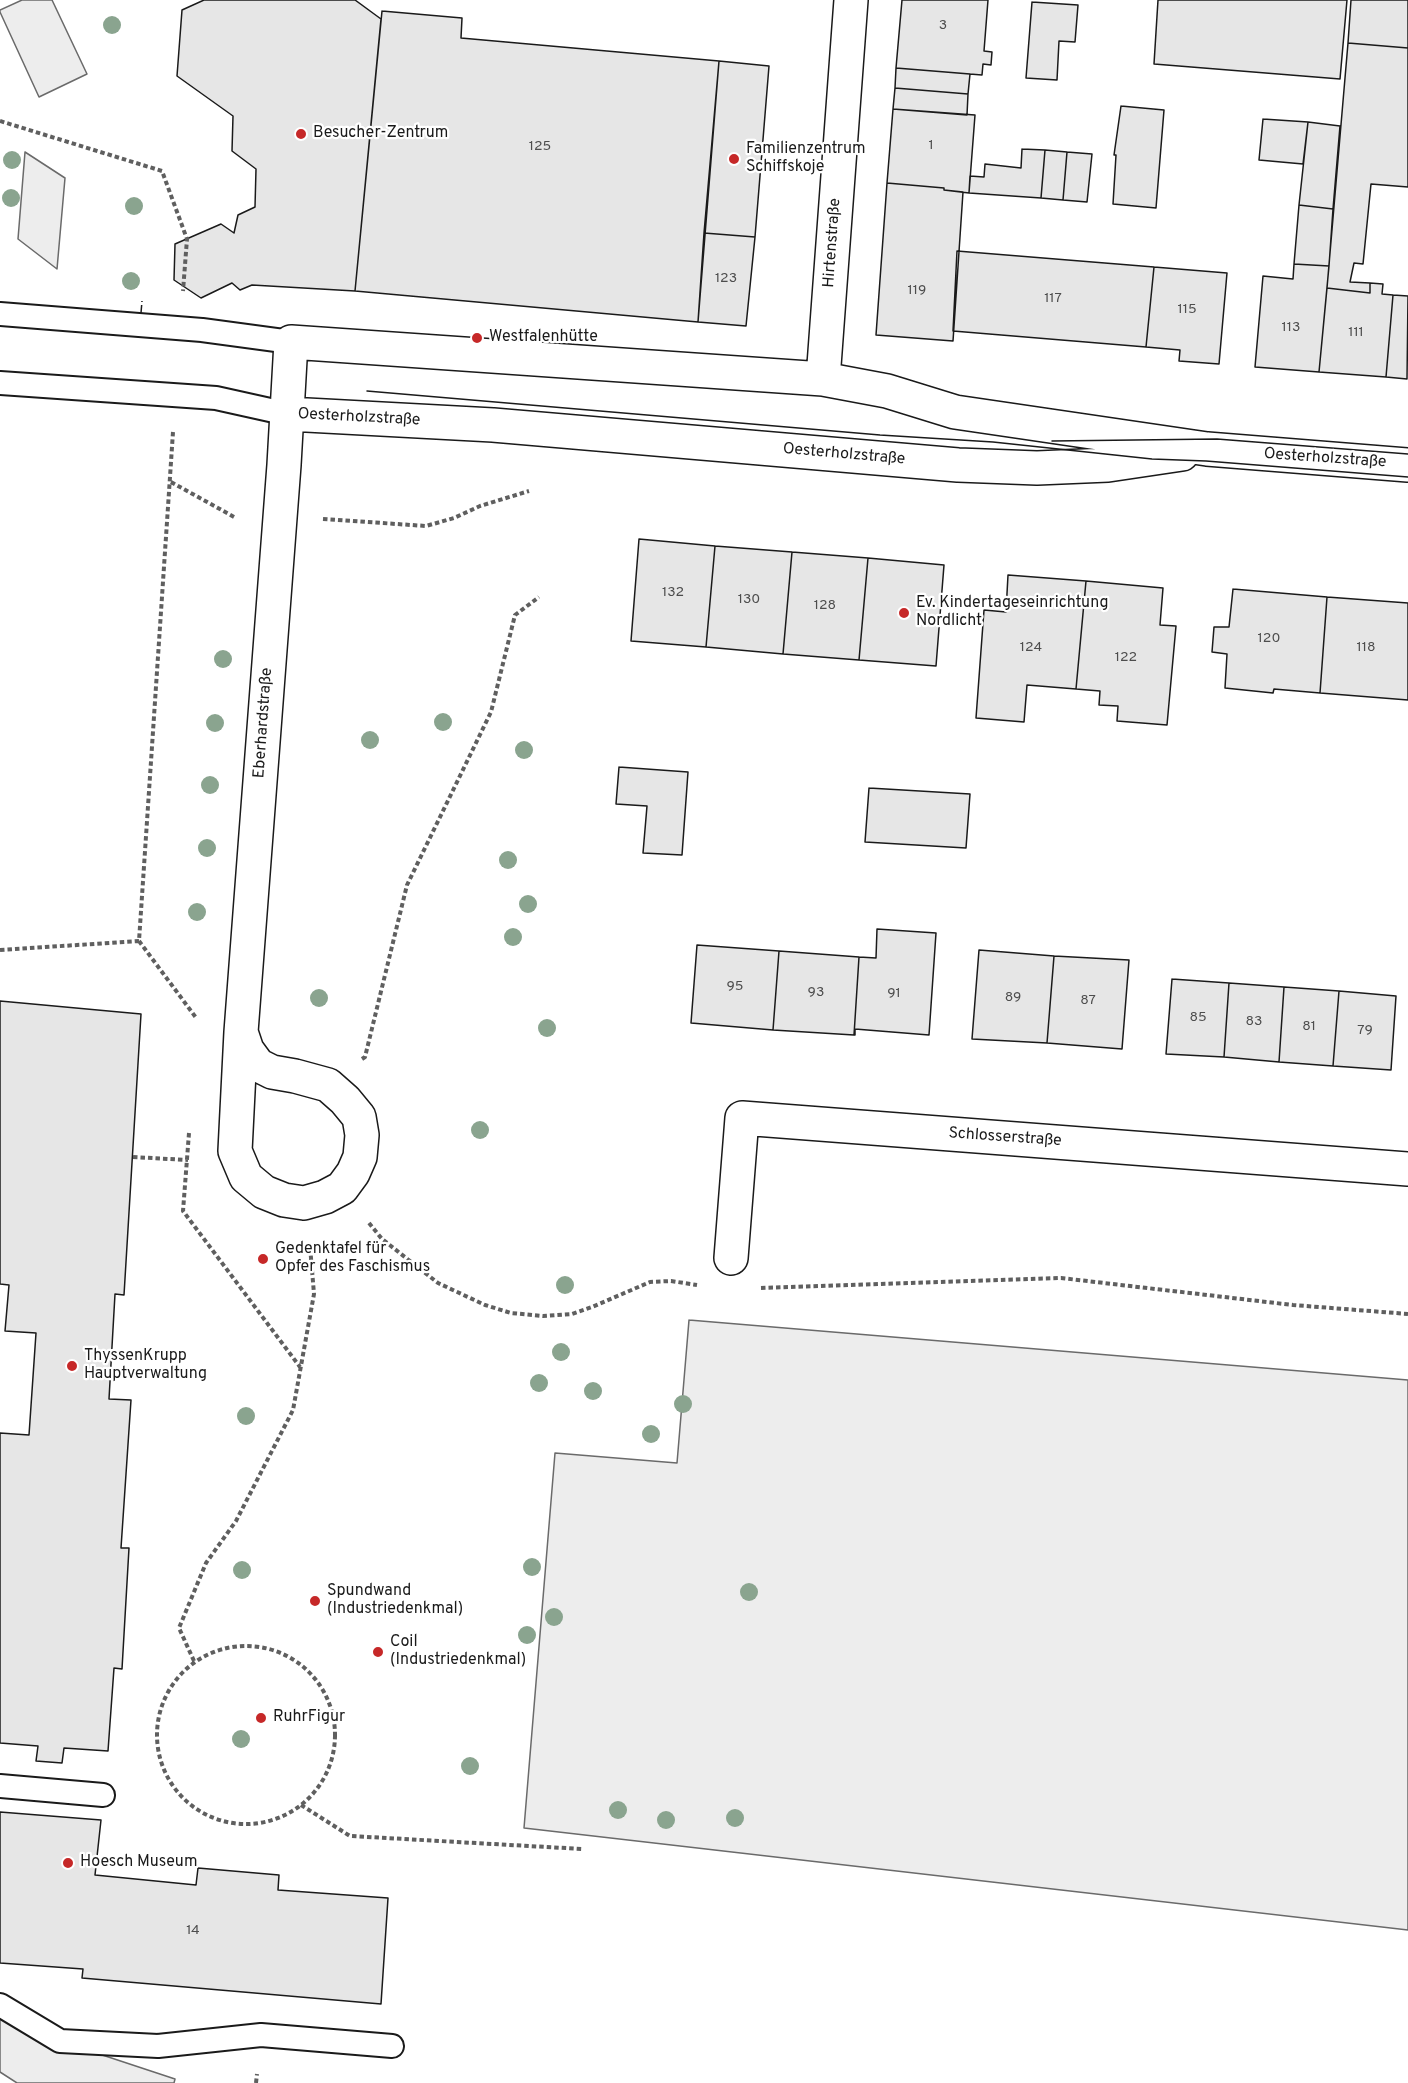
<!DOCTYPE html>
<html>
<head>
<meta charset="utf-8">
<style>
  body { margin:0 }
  canvas { display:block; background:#fff }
</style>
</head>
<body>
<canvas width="1408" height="2083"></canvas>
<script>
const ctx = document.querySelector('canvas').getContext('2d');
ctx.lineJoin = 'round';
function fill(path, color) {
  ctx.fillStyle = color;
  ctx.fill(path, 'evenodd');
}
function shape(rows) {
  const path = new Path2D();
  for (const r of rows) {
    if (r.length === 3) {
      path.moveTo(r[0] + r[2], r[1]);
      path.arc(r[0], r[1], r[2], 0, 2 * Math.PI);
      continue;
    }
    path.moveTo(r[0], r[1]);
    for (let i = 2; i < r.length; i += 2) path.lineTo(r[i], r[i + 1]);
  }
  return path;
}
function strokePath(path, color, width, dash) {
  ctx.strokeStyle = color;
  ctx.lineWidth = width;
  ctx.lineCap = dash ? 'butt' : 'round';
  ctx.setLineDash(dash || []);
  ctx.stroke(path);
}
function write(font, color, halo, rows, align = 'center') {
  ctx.font = font + ' Overpass,sans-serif';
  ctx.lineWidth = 4.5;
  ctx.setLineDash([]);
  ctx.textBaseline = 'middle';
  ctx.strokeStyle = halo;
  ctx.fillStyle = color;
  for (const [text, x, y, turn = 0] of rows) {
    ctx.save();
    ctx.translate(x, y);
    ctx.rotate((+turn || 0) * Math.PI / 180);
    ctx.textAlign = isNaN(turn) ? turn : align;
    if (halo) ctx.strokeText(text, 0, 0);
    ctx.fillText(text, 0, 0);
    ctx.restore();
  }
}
const parking = shape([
  [22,0,52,0,87,74,39,97,0,12,0,10,22,0],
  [25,152,65,178,57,269,18,239,25,152],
  [689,1320,1408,1380,1408,1930,524,1828,555,1453,677,1463,689,1320],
  [0,2005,60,2041,175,2079,174,2083,17,2083,0,2072,0,2005]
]);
const building = shape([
  [204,0,355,0,381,19,355,291,252,285,240,290,232,283,201,298,174,280,175,244,221,224,234,233,238,215,255,207,256,169,232,151,233,116,177,76,182,10,204,0],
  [902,0,988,0,984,51,992,52,991,65,983,64,982,75,896,68,902,0],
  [1158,0,1347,0,1340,79,1154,64,1158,0],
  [1351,0,1408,0,1408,48,1348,43,1351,0],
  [1032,2,1078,5,1075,42,1059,41,1057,80,1026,78,1032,2],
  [382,11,462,18,461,38,719,61,698,322,355,291,382,11],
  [1348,43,1408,48,1408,187,1371,184,1363,264,1354,263,1350,282,1370,283,1370,293,1327,288,1348,43],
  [719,61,769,66,755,237,704,233,719,61],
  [896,68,970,74,968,94,895,88,896,68],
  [895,88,968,94,967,115,893,109,895,88],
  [1121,106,1164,110,1156,208,1113,204,1116,155,1114,155,1121,106],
  [893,109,975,115,969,193,944,190,944,188,887,183,893,109],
  [1263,119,1308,122,1303,164,1259,160,1263,119],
  [1308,122,1340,126,1333,209,1299,205,1308,122],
  [1022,149,1045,150,1041,198,969,193,970,176,984,177,985,164,1021,168,1022,149],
  [1045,150,1067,152,1063,200,1041,198,1045,150],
  [1067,152,1092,154,1087,202,1063,200,1067,152],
  [887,183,944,188,944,190,963,192,953,341,876,335,887,183],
  [1299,205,1333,209,1329,266,1294,264,1299,205],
  [704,233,755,237,746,326,698,322,704,233],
  [957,251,1154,267,1146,347,953,331,957,251],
  [1294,264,1329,266,1319,372,1255,367,1263,276,1293,279,1294,264],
  [1154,267,1227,273,1219,364,1179,361,1180,350,1146,347,1154,267],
  [1370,283,1383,284,1382,294,1393,295,1386,377,1319,372,1327,288,1370,293,1370,283],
  [1393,295,1408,296,1407,379,1386,377,1393,295],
  [639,539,715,546,706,647,631,641,639,539],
  [715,546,792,552,783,654,706,647,715,546],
  [792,552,868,558,859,660,783,654,792,552],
  [868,558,944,565,936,666,859,660,868,558],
  [1008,575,1086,581,1076,689,1027,685,1024,722,976,718,984,610,1006,612,1008,575],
  [1086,581,1163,588,1160,625,1176,626,1167,725,1117,721,1118,706,1099,705,1100,691,1076,689,1086,581],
  [1233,589,1327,597,1320,693,1274,689,1273,693,1225,688,1227,654,1212,652,1214,627,1229,627,1233,589],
  [1327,597,1408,603,1408,700,1320,693,1327,597],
  [619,767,688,772,682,855,643,853,647,806,616,804,619,767],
  [869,788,970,794,966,848,865,842,869,788],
  [877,929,936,933,929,1035,855,1029,855,1035,854,1035,859,957,876,958,877,929],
  [697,945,779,951,773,1030,691,1023,697,945],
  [979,950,1054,956,1047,1043,972,1039,979,950],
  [779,951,859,957,854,1035,773,1030,779,951],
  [1054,956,1129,960,1122,1049,1047,1043,1054,956],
  [1172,979,1229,983,1224,1057,1166,1054,1172,979],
  [1229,983,1284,987,1279,1062,1224,1057,1229,983],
  [1284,987,1339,991,1333,1066,1279,1062,1284,987],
  [1339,991,1396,996,1391,1070,1333,1066,1339,991],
  [0,1001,141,1014,124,1295,115,1294,109,1399,131,1400,121,1548,129,1548,122,1669,114,1668,108,1751,64,1748,62,1763,36,1761,38,1746,0,1743,0,1433,29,1435,36,1333,5,1331,9,1285,0,1284,0,1001],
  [0,1812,101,1820,95,1875,196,1885,198,1868,279,1875,278,1890,388,1898,381,2004,82,1978,83,1969,0,1963,0,1812]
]);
const path = shape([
  [0,121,162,171,187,239,183,291],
  [173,432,139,941,197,1019],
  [171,482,236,518],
  [323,519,426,526,454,518,480,506,529,491],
  [0,950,139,941],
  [362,1059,365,1057,407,885,491,712,515,615,539,597],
  [189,1133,183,1211,300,1367],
  [133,1157,188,1160],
  [369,1223,382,1239,438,1283,485,1305,511,1313,543,1316,572,1314,592,1307,650,1282,671,1281,697,1285],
  [761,1288,1061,1278,1293,1305,1408,1314],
  [246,1735,89],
  [194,1661,179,1628,206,1563,236,1521,293,1410,314,1294,310,1246],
  [301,1805,350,1836,583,1849],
  [256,2083,257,2074]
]);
const service = shape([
  [0,314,202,330,291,342],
  [0,383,216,398,288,414],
  [0,1786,103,1795],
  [0,2005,60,2041,158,2046,261,2035,392,2046]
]);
const minor = shape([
  [823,379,851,0],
  [288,414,493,425,958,465,1037,468,1108,465,1182,454],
  [241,1032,247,1050,258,1065,272,1072,295,1076,328,1085,345,1100,359,1117,362,1135,360,1157,353,1173,342,1188,325,1197,304,1203,284,1200,264,1192,246,1177,235,1151,241,1032,284,465,291,342,823,379,887,391,955,412,1207,449,1408,465],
  [731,1258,742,1118,1408,1169]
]);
const tram = shape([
  [367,391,880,435,993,442,1152,459,1206,461,1408,477],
  [1052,441,1217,439,1408,454]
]);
const fence = shape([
  [141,313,142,301]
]);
const trees = [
  [112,25],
  [12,160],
  [11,198],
  [134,206],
  [131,281],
  [223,659],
  [443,722],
  [215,723],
  [370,740],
  [524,750],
  [210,785],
  [207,848],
  [508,860],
  [528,904],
  [197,912],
  [513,937],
  [319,998],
  [547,1028],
  [480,1130],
  [565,1285],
  [561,1352],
  [539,1383],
  [593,1391],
  [683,1404],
  [246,1416],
  [651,1434],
  [532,1567],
  [242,1570],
  [749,1592],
  [554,1617],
  [527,1635],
  [241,1739],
  [470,1766],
  [618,1810],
  [735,1818],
  [666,1820]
];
const markers = [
  [301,134,6,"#c62828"],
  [734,159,6,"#c62828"],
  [477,338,6,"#c62828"],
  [904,613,6,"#c62828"],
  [263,1259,6,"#c62828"],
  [72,1366,6,"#c62828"],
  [315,1601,6,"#c62828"],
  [378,1652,6,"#c62828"],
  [261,1718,6,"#c62828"],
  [68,1863,6,"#c62828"]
];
const numberNames = [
  ["3",943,26],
  ["1",931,146],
  ["125",540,147],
  ["123",726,279],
  ["119",917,291],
  ["117",1053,299],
  ["115",1187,310],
  ["113",1291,328],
  ["111",1356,333],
  ["132",673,593],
  ["130",749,600],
  ["128",825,606],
  ["120",1269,639],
  ["124",1031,648],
  ["118",1366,648],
  ["122",1126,658],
  ["95",735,987],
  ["93",816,993],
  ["91",894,994],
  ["89",1013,998],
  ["87",1088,1001],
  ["85",1198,1018],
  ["83",1254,1022],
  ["81",1309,1027],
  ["79",1365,1031],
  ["14",193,1931]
];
const poiNames = [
  ["Besucher-Zentrum",313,134],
  ["Familienzentrum",746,150],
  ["Schiffskoje",746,168],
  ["Westfalenhütte",489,338],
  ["Ev. Kindertageseinrichtung",916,604],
  ["Nordlicht",916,622],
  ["Gedenktafel für",275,1250],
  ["Opfer des Faschismus",275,1268],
  ["ThyssenKrupp",84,1357],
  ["Hauptverwaltung",84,1375],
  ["Spundwand",327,1592],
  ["(Industriedenkmal)",327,1610],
  ["Coil",390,1643],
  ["(Industriedenkmal)",390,1661],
  ["RuhrFigur",273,1718],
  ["Hoesch Museum",80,1863]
];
const streetNames = [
  ["Hirtenstraße",833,243,-86],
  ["Oesterholzstraße",359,418,3],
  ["Oesterholzstraße",844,455,5],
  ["Oesterholzstraße",1325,459,4],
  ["Eberhardstraße",264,723,-86],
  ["Schlosserstraße",1005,1138,4]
];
fill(parking, '#ededed');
strokePath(parking, '#6a6a6a', 1.5);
fill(building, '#e6e6e6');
strokePath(building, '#1a1a1a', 1.5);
strokePath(service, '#1a1a1a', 26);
strokePath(minor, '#1a1a1a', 36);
strokePath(path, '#5f5f5f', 4, [4.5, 3]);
strokePath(service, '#fff', 22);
strokePath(minor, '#fff', 33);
strokePath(tram, '#1a1a1a', 1.5);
strokePath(fence, '#1a1a1a', 1.5, [8, 3]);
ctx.fillStyle = '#8aa48f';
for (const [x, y] of trees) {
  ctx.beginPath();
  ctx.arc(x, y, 9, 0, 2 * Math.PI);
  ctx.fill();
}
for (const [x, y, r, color] of markers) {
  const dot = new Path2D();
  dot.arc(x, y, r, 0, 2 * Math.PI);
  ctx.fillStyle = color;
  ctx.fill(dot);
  strokePath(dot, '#fff', 2);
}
write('14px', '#4d4d4d', null, numberNames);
write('16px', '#1a1a1a', '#fff', poiNames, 'left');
write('16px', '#1a1a1a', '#fff', streetNames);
</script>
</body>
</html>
